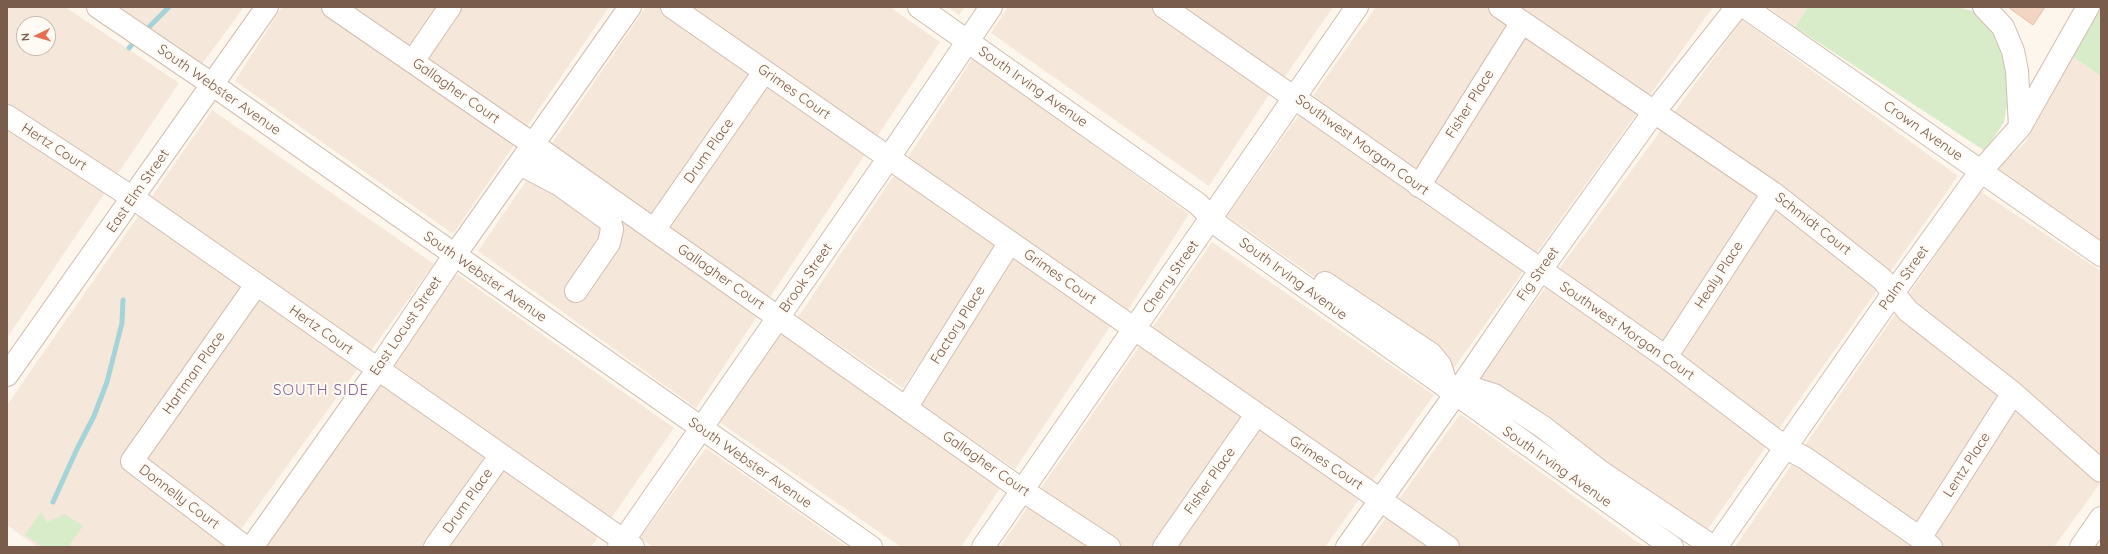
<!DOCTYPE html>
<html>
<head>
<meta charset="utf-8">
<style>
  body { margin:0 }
  #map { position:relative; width:2108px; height:554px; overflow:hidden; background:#fdf6ec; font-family:Quicksand,sans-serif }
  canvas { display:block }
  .frame { position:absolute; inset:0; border:8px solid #7a5c4d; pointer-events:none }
  .north { position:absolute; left:16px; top:16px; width:40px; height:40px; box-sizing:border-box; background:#fffaf3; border:1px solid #cabbb1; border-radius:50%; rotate:265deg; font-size:11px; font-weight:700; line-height:16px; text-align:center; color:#7a5c4d }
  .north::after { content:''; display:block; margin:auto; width:14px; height:18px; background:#e76f51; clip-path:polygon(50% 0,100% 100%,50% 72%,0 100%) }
</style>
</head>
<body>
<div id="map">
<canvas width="2108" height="554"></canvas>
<div class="frame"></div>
<div class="north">N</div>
</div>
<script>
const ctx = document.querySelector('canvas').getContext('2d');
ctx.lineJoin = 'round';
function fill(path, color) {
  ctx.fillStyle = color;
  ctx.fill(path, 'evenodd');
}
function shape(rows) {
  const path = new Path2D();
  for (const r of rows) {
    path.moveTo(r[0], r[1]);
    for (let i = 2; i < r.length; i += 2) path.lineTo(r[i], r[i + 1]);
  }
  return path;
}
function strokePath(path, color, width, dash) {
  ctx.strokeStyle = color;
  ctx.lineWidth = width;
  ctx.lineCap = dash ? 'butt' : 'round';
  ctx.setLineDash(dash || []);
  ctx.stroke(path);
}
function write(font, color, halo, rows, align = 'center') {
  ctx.font = font + ' Quicksand,sans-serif';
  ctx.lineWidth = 4;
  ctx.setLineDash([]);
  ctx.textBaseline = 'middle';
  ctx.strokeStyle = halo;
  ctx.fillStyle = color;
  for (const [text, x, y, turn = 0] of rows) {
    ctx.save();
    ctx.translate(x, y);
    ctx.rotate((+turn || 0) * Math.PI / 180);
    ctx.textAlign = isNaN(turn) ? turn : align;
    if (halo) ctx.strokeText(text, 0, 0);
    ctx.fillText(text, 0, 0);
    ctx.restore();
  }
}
const residential = shape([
  [7,7,65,7,179,83,7,338],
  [24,24,48,24,48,48,24,48],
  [114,7,244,7,202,64],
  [282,7,609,7,453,234,235,81],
  [646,7,890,7,940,42,696,408,478,251],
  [948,7,965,7,959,15],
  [1008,7,1154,7,1272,90,1209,186,991,33],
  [1187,7,1333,7,1284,78,1185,9],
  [1376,7,1713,7,1451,372,1227,216],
  [1768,7,1808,7,1795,27],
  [1742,20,1958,176,1695,547,1468,393],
  [2073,57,2101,76,2101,245,1996,169,2025,143],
  [973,58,1189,214,1128,310,907,159],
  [212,110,434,264,228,547,37,547,7,525,7,405],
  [897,171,1001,242,903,388,798,317],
  [1980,191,2101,271,2101,482,2054,547,1735,547],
  [1212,242,1434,395,1325,547,1000,547],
  [1014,255,1113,322,1015,469,916,402],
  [457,274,674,428,591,547,265,547],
  [783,329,1002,485,961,547,901,547,719,422],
  [1460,414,1632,538,1645,547,1365,547],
  [706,448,847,547,653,547,640,538]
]);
const green = shape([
  [1808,7,1957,7,1995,17,2015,59,2004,122,1985,151,1795,27],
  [2100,7,2101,7,2101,76,2073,57],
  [41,512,47,522,65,514,83,526,68,547,43,547,25,535]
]);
const stream = shape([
  [144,32,169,7],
  [129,48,137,39],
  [53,502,77,449,94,416,107,382,122,323,123,300]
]);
const building = shape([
  [2008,7,2045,7,2033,25,2008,7]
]);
const minor = shape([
  [98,7,213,85,871,547],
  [333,7,534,145,1022,490,1109,547],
  [672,7,1448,547],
  [919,7,1198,204,1219,226,1672,547],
  [1164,7,1666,357,1786,448,1805,458,1920,538,1931,547],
  [1500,7,1773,193,1882,279,1908,311,2013,393,2101,471],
  [1745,7,2101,255],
  [1984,7,2003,27,2013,51,2017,71,2020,127],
  [413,61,450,7],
  [7,116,133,198,633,547],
  [520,164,560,185,610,221,612,229,609,243,576,291],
  [1419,186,1522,22],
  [654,230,764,72],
  [1325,283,1431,354,1440,365,1448,389],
  [1666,357,1773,193],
  [7,375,267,7],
  [1462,385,1494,395,1543,427,1601,472,1713,547],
  [906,408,1010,242],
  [1920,538,2013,393],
  [245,547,132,461,256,285],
  [252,547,378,369,454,256,630,7],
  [435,547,501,455],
  [619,547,888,159,991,7],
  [983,547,1357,7],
  [1164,547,1256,415],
  [1347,547,1462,385,1540,271,1654,112,1737,7],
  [1716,547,1894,292,1981,171,2020,127,2088,7],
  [2081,547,2101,518]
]);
const streetNames = [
  ["South Irving Avenue",1033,87,35],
  ["South Webster Avenue",219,90,35],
  ["Gallagher Court",456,91,35],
  ["Grimes Court",794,92,35],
  ["Fisher Place",1470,104,-58],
  ["Crown Avenue",1923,131,35],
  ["Southwest Morgan Court",1362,145,36],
  ["Hertz Court",54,147,33],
  ["Drum Place",709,151,-55],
  ["East Elm Street",138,191,-55],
  ["Schmidt Court",1813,224,38],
  ["Fig Street",1538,274,-55],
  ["Healy Place",1719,275,-57],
  ["South Webster Avenue",485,277,35],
  ["Gallagher Court",721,277,35],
  ["Grimes Court",1060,277,35],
  ["Cherry Street",1171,277,-55],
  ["Brook Street",806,278,-55],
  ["Palm Street",1904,278,-55],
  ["South Irving Avenue",1293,279,36],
  ["Factory Place",958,325,-58],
  ["East Locust Street",406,326,-56],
  ["Hertz Court",321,330,35],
  ["Southwest Morgan Court",1627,331,35],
  ["Hartman Place",194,373,-55],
  ["South Webster Avenue",750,463,35],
  ["Grimes Court",1326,463,34],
  ["Gallagher Court",986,464,35],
  ["Lentz Place",1967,465,-57],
  ["South Irving Avenue",1557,467,35],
  ["Fisher Place",1210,481,-55],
  ["Donnelly Court",179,497,37],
  ["Drum Place",468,501,-55]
];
const neighbourhoodNames = [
  ["SOUTH SIDE",321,390]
];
fill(residential, '#f5e8da');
fill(green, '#d8ecc9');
strokePath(stream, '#a5d3da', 5);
fill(building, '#f3d5c3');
strokePath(building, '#e6bba3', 1);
strokePath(minor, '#d1beb0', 24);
strokePath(minor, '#fff', 22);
write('14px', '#7a5c4d', '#fffaf3', streetNames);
ctx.letterSpacing = '1px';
write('15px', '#846695', '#fffaf3', neighbourhoodNames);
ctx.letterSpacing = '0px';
</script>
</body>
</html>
